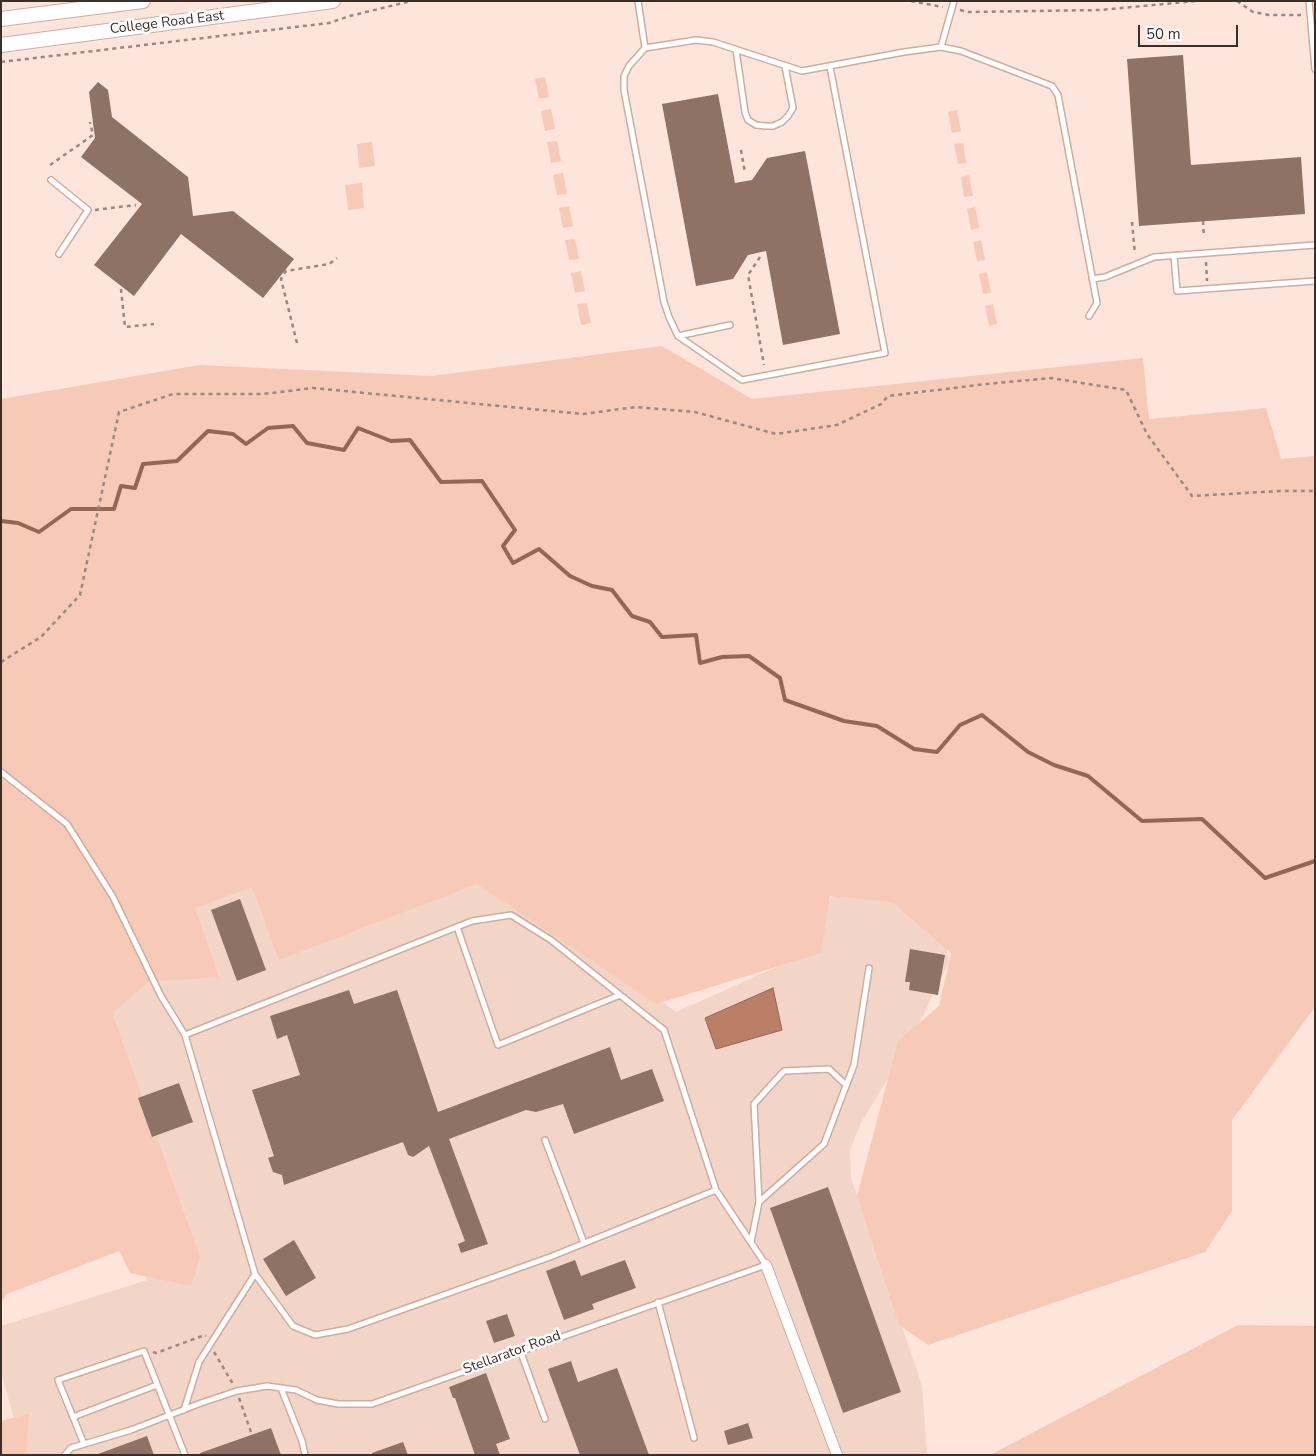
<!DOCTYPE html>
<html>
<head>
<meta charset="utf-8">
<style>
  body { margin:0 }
  #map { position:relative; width:1316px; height:1456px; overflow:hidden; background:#fee5db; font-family:"Nunito Sans",sans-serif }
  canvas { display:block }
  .frame { position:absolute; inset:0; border:2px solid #3b2f2a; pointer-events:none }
  .scale { position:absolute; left:1138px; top:25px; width:100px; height:22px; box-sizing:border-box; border:2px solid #3b2f2a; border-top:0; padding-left:6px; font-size:15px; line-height:18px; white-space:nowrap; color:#3b2f2a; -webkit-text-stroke:4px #fff; paint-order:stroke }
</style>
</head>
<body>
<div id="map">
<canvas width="1316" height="1456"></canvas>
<div class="frame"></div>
<div class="scale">50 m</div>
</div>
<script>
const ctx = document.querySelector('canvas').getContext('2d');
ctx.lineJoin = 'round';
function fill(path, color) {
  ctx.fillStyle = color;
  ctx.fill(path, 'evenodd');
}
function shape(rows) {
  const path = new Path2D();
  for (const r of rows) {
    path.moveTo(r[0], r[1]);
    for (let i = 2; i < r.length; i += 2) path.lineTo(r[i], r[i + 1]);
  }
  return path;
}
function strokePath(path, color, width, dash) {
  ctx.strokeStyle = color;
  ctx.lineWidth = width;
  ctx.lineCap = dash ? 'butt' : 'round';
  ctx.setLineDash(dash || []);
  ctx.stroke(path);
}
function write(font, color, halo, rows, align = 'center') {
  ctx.font = font + ' "Nunito Sans",sans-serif';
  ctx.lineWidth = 5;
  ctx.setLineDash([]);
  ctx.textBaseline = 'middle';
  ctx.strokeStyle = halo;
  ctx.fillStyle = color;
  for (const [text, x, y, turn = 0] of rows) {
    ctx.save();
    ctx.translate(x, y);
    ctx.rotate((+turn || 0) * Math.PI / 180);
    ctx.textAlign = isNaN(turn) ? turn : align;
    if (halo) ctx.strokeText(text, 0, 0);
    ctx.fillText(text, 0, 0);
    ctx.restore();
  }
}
const built = shape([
  [890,877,945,939,949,962,911,1040,861,1123,850,1149,851,1178,922,1385,927,1455,24,1455,1,1372,1,1326,147,1280,135,1259,97,1033,188,904,223,886,508,883,676,1012,799,957,812,925,832,897,856,883]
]);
const green = shape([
  [545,77,549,97,539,99,535,79],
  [551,109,555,129,545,131,541,111],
  [957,110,961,131,952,133,948,112],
  [557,141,561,161,551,163,547,142],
  [372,142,375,166,359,168,357,144],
  [963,143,966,163,958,164,954,144],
  [563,173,567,194,557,195,553,175],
  [969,175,973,196,964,197,961,177],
  [362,183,364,208,348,210,345,185],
  [569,206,573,226,563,228,559,208],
  [975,207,979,228,971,230,967,209],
  [575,239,579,259,569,260,565,240],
  [981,240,985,260,977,261,973,242],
  [581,271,585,291,575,293,571,273],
  [987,272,991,293,983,294,979,274],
  [587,303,591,323,581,325,577,304],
  [993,304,997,324,989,326,985,306],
  [662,346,752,399,1143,358,1149,419,1266,408,1281,459,1315,456,1315,1007,1232,1120,1232,1211,1205,1252,928,1345,899,1325,857,1196,898,1041,939,1006,951,953,892,902,830,896,821,953,656,1004,477,884,279,960,252,887,195,908,219,977,149,982,112,1013,200,1257,191,1286,130,1273,119,1251,7,1294,1,1302,1,399,200,365,431,376],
  [1238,1325,1315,1326,1315,1455,990,1455],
  [29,1414,26,1455,1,1455,1,1421]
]);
const water = shape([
  [773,988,782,1030,716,1049,705,1018,773,988]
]);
const stream = shape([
  [1,521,18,523,39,532,71,509,114,509,121,486,135,488,143,464,177,461,208,431,233,434,246,444,268,428,293,426,307,443,344,450,358,428,391,441,410,440,441,482,482,481,515,530,503,546,513,563,539,549,570,576,592,586,612,590,632,616,650,622,662,637,696,635,700,663,722,657,749,656,780,678,785,700,844,721,877,726,914,749,937,752,960,725,982,715,1028,752,1054,765,1088,776,1142,821,1202,819,1265,878,1315,861]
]);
const building = shape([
  [1183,55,1191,165,1301,157,1305,214,1139,226,1127,59],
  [98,82,108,90,112,117,188,177,193,216,233,211,294,259,263,298,181,234,134,296,94,265,142,204,81,157,95,138,89,92],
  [718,94,735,183,752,180,767,158,805,151,840,334,783,345,766,251,748,255,733,279,696,286,662,104],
  [240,899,266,970,237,981,211,910],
  [910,949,945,955,938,995,909,990,910,982,905,982],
  [349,990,354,1004,397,990,438,1112,610,1047,621,1080,652,1069,664,1101,574,1134,563,1104,536,1112,526,1110,449,1139,488,1244,461,1253,458,1244,465,1241,429,1146,413,1157,408,1155,403,1142,284,1185,282,1175,273,1172,268,1158,274,1156,252,1090,300,1075,287,1035,277,1039,270,1016],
  [179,1083,193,1122,152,1137,138,1098],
  [828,1187,901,1392,843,1413,770,1208],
  [294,1240,316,1278,286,1296,263,1259],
  [575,1260,581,1276,625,1260,636,1288,592,1304,594,1309,564,1320,546,1271],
  [507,1314,515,1336,494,1343,486,1321],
  [571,1361,578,1382,617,1368,649,1455,580,1455,548,1369],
  [486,1373,510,1439,496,1444,500,1455,475,1455,455,1398,453,1398,449,1387],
  [748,1423,753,1438,728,1445,724,1431],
  [271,1428,281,1455,201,1455,200,1453],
  [147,1436,154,1455,99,1455,98,1454],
  [403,1442,408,1455,372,1455,372,1453]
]);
const path = shape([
  [911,1,943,7],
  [1237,1,1253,12,1269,15,1301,15],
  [960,10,968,12,1100,10,1196,1],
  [1,62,329,23,350,16,411,1],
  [741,150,745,173],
  [50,165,93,135,90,122],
  [95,210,136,205],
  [1203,221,1204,237],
  [1132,222,1135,254],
  [760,257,748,275,764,365],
  [1206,262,1207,281],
  [121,289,125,327,154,324],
  [297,343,281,279,286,271,329,264,337,258],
  [1,662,41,637,80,595,119,412,173,394,263,394,313,388,583,414,636,407,695,412,776,434,837,425,881,404,888,396,986,384,1051,378,1126,390,1147,434,1192,496,1280,491,1315,491],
  [153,1352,156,1353,205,1335,206,1336],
  [214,1352,233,1384],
  [239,1398,252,1435]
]);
const service = shape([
  [638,1,645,48,696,40,713,42,802,71,904,52,941,47,954,1],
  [1309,1,1315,69],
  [941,47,961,51,1052,86,1058,95,1097,303,1089,316],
  [645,48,629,66,624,76,624,90,664,302,669,317,678,336,742,380,885,353,830,67],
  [736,50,745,112,748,120,756,125,765,126,773,126,782,122,788,116,793,108,785,66],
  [51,180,88,210,59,254],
  [1174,256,1177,291,1315,281],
  [1092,279,1105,277,1154,257,1315,245],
  [678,336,730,325],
  [1,772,67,824,113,897,161,996,185,1035],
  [457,927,498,1045,620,995],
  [545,1140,584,1243],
  [759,1202,754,1104,784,1071,829,1069,846,1085],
  [751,1242,759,1202,824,1144,854,1065,869,968],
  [658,1302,694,1438],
  [520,1350,545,1419],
  [281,1388,302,1441,305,1455],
  [184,1410,199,1362,255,1274],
  [73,1417,157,1385],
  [84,1444,58,1380,144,1351,185,1455],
  [65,1455,71,1448,131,1430,201,1403,237,1391,267,1386,296,1390,317,1400,338,1404,372,1404,766,1265,716,1190,664,1030,551,940,511,915,472,921,185,1035,255,1274,293,1326,315,1335,348,1329,550,1257,716,1190]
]);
const minor = shape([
  [766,1265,837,1455]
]);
const tertiary = shape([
  [1,19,143,1],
  [1,45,333,1]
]);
const streetNames = [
  ["College Road East",167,23,-7],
  ["Stellarator Road",512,1353,-20]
];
fill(built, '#f3d5c7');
fill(green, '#f6cab7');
fill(water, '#ba7f66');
strokePath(water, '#946754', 1);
strokePath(stream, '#946754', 4);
fill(building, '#8e7266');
strokePath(service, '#ccaea1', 8);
strokePath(minor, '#ccaea1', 12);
strokePath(tertiary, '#ccaea1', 16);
strokePath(path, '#9b8881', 2.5, [4, 4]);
strokePath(service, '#fff', 5);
strokePath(minor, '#fff', 10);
strokePath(tertiary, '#fff', 14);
write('14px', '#3b2f2a', '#fff', streetNames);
</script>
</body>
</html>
